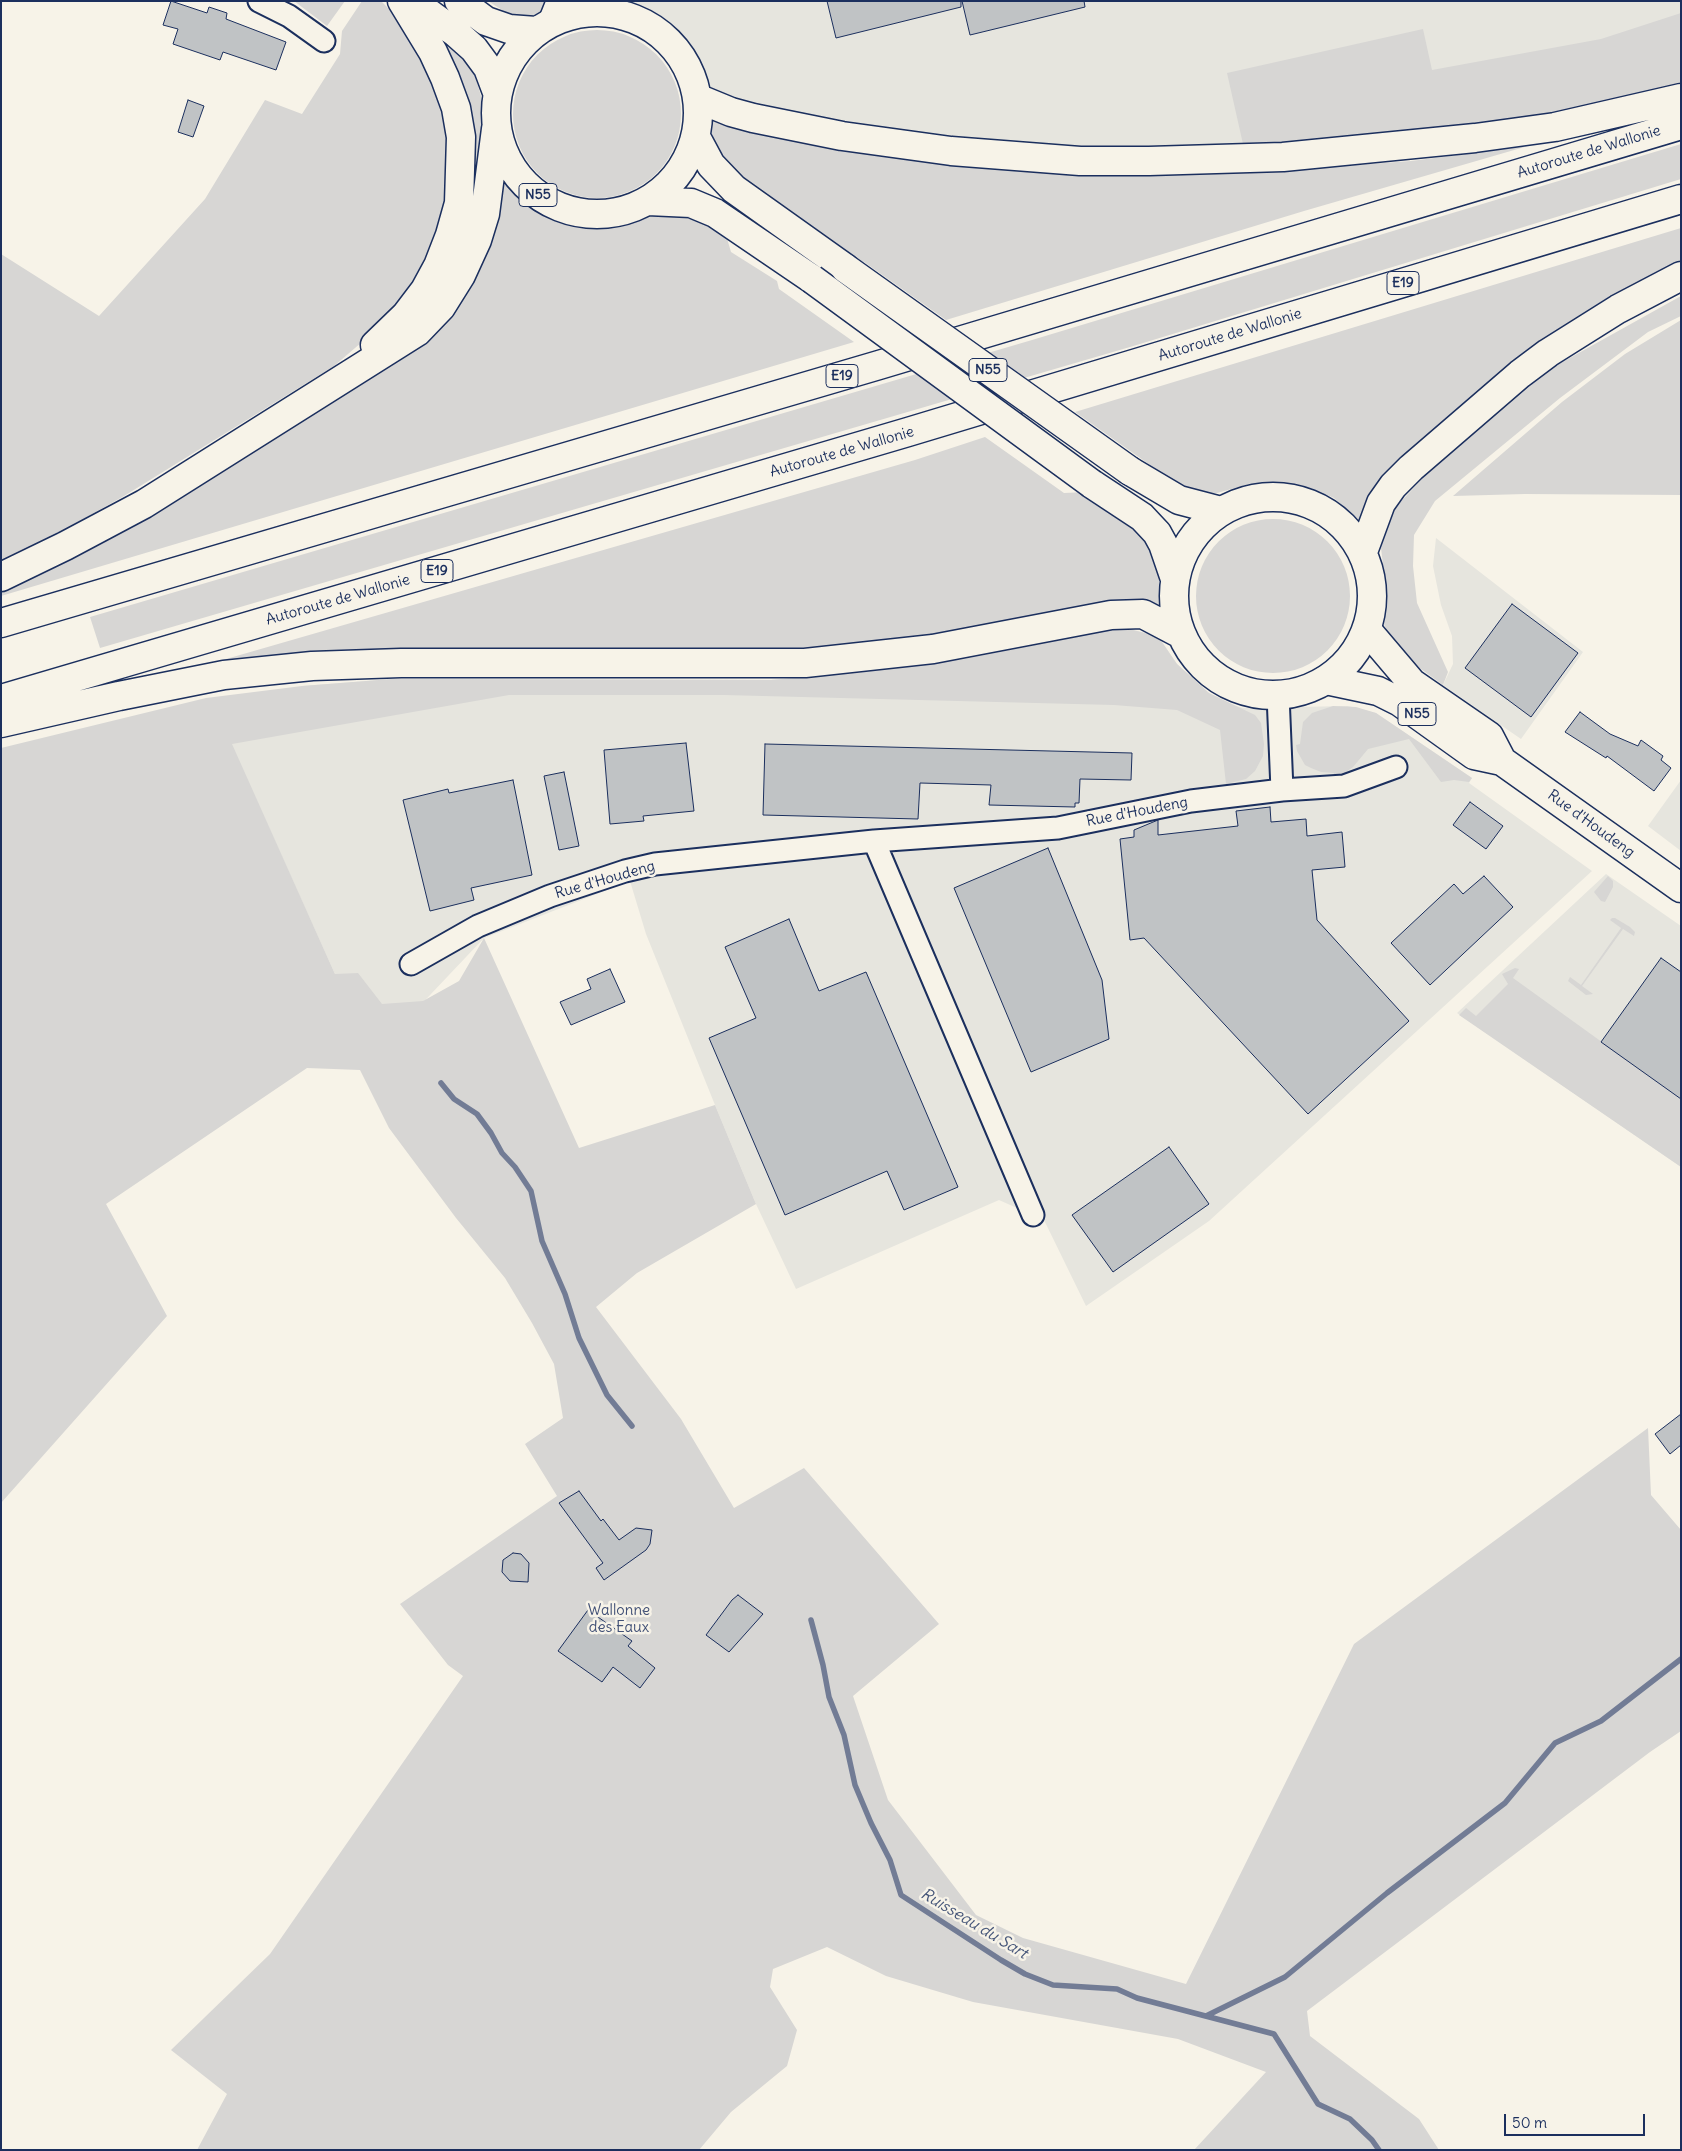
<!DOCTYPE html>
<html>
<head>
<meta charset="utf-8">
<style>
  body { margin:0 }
  #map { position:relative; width:1682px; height:2151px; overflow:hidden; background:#f7f3e8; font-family:Delius,sans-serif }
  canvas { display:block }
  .frame { position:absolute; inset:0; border:2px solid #1b2f5e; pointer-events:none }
  .scale { position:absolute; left:1504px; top:2114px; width:141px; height:22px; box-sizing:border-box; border:2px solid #1b2f5e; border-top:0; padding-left:6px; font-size:15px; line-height:18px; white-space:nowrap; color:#1b2f5e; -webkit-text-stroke:4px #f7f3e8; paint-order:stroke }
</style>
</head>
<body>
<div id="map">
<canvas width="1682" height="2151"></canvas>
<div class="frame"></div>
<div class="scale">50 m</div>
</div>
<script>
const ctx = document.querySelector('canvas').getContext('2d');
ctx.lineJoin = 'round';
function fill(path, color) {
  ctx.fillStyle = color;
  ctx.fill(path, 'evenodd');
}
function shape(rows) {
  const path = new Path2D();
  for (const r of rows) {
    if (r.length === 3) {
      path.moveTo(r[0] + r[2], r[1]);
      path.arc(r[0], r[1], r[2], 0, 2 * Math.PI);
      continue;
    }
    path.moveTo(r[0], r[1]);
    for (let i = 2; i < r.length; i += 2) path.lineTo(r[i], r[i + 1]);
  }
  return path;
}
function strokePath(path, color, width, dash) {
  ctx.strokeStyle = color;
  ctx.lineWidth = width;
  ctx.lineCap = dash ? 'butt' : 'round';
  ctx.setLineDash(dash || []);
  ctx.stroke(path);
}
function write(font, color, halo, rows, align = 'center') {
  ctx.font = font + ' Delius,sans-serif';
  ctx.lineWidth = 5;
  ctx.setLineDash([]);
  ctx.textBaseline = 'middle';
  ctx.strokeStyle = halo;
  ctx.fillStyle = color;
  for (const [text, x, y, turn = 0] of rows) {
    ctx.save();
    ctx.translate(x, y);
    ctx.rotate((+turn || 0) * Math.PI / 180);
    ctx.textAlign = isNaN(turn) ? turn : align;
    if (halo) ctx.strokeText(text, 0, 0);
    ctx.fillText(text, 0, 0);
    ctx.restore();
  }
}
const built = shape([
  [626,1,1681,1,1681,83,1385,141,1152,147,1087,151,1013,147,877,128,811,116,748,104,713,93,693,51,683,38,668,23],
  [1436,538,1583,652,1521,739,1443,685,1453,664,1452,636,1441,605,1433,566],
  [1129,629,1153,635,1162,642,1177,664,1209,693,1226,703,1243,708,1348,706,1376,713,1472,778,1469,783,1592,871,1209,1221,1086,1306,1044,1220,999,1200,796,1289,756,1204,715,1105,646,934,630,881,484,938,360,1069,335,974,231,744,302,686,392,679,771,680,857,673,964,659,1112,630],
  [1681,780,1681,851,1648,826],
  [1606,874,1681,926,1681,1167,1457,1013]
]);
const green = shape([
  [294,1,345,1,327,26],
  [362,1,381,1,401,21,418,45,450,125,449,209,420,279,376,330,334,366,124,496,25,552,1,562,1,254,99,316,205,199,265,100,302,114,340,54,342,31],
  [488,1,553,1,546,11,533,18,510,15],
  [1681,13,1681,83,1546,115,1385,141,1243,144,1227,73,1423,29,1432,70,1601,39],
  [597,114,84],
  [438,35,467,60,475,76,481,96,485,145,483,178,458,262,461,225],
  [708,118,754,131,931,163,1064,172,1300,169,1411,161,1528,146,1304,211,946,320,864,262,851,259,732,172,716,150],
  [1681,144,1681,179,1130,347,100,648,90,617,1032,340],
  [500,174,510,190,524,203,540,214,562,224,592,229,623,226,659,214,682,213,703,220,726,235,731,252,777,281,779,289,854,342,1,596,1,592,418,344],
  [1681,228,1681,268,1562,332,1360,521,1334,498,1314,489,1294,484,1267,482,1249,484,1217,493,1197,493,1158,476,1150,465,1075,412],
  [1681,296,1681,316,1648,332,1560,398,1435,501,1414,535,1413,566,1417,603,1448,672,1443,685,1403,656,1390,637,1383,622,1387,598,1381,548,1388,515,1425,476,1550,369],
  [1681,320,1681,495,1525,494,1453,496,1562,402,1625,354],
  [985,437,1064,493,1087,492,1136,527,1147,540,1159,571,1159,608,903,641,789,653,188,670,915,460],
  [1273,596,77],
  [1129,629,1153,635,1162,642,1177,664,1209,693,1255,715,1261,723,1264,744,1263,756,1255,771,1246,779,1226,784,1220,730,1177,710,1114,705,724,695,509,695,232,744,335,974,358,973,382,1004,423,1001,459,981,484,938,579,1148,715,1105,756,1204,637,1273,596,1307,681,1419,734,1508,804,1468,939,1624,853,1696,888,1800,976,1915,1023,1938,1186,1984,1354,1644,1648,1428,1651,1495,1681,1530,1681,1731,1650,1752,1307,2011,1310,2036,1419,2119,1439,2150,1194,2150,1266,2072,1178,2039,973,2002,886,1976,827,1947,773,1969,770,1987,797,2030,787,2066,731,2112,699,2150,197,2150,227,2094,171,2050,270,1954,463,1676,448,1665,400,1604,557,1496,525,1444,563,1418,554,1364,532,1323,505,1278,456,1218,389,1128,360,1070,307,1068,106,1204,167,1316,1,1503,1,748,206,698,302,686,392,679,771,680,857,673,964,659,1112,630],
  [1333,706,1356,707,1376,713,1472,778,1469,782,1454,780,1441,782,1409,739,1368,749,1353,767,1340,776,1333,777,1334,773,1321,772,1311,768,1305,765,1297,751,1296,745,1300,744,1303,722,1312,713],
  [1608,876,1613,881,1613,887,1605,902,1601,901,1594,892],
  [1612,918,1615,918,1630,927,1635,932,1634,936,1623,929,1582,986,1593,994,1586,995,1568,981,1570,977,1581,985,1621,928,1610,920],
  [1515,968,1519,969,1513,978,1681,1099,1681,1167,1459,1015,1466,1008,1476,1016,1508,984,1502,974]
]);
const stream = shape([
  [441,1083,454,1099,477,1114,491,1133,502,1153,515,1167,531,1191,542,1241,565,1294,579,1338,607,1395,632,1426],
  [811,1620,823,1665,829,1697,844,1735,855,1785,871,1823,890,1860,901,1895,1001,1960,1025,1974,1053,1985,1117,1989,1137,1998,1274,2034,1318,2104,1350,2119,1372,2140,1379,2150],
  [1206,2016,1285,1977,1387,1893,1505,1803,1555,1743,1601,1721,1681,1659]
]);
const building = shape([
  [171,1,207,13,209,7,227,13,226,19,286,42,276,70,223,52,220,60,173,44,178,29,163,25,171,1],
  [827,1,961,1,961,7,836,38,827,1],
  [962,1,1084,1,1085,7,970,35,962,1],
  [188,100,204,106,193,137,178,132,188,100],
  [1512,604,1578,653,1531,717,1465,668,1512,604],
  [1580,712,1610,734,1638,746,1641,740,1663,756,1661,760,1671,768,1654,791,1607,756,1606,758,1565,732,1580,712],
  [686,743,694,811,643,816,644,821,610,824,604,750,686,743],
  [765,744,1132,753,1131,780,1080,779,1079,803,1075,803,1075,807,989,805,991,785,920,783,918,819,763,815,765,744],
  [564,772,579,846,559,850,544,776,564,772],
  [513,780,532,875,471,888,474,900,430,911,403,800,448,789,449,793,513,780],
  [1470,802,1503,826,1486,849,1453,825,1470,802],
  [1270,807,1271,822,1306,819,1307,836,1342,832,1345,867,1312,870,1317,920,1409,1021,1308,1114,1144,938,1130,940,1120,839,1134,837,1134,830,1158,820,1158,835,1238,826,1236,811,1270,807],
  [1048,848,1102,980,1109,1039,1031,1072,954,888,1048,848],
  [1484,876,1513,907,1430,985,1391,943,1454,884,1463,894,1484,876],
  [789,919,819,991,866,972,958,1187,904,1210,887,1171,785,1215,709,1038,756,1018,725,947,789,919],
  [1661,958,1681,972,1681,1099,1601,1042,1661,958],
  [610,969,625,1002,571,1025,560,1002,591,989,587,979,610,969],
  [1169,1147,1209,1204,1113,1272,1072,1215,1169,1147],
  [1681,1414,1681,1445,1670,1454,1655,1434,1681,1414],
  [579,1491,601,1521,603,1519,619,1540,636,1528,652,1530,650,1544,646,1550,604,1580,596,1568,603,1563,559,1503,579,1491],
  [513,1553,521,1554,529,1563,528,1582,510,1581,502,1572,503,1560,513,1553],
  [738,1595,763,1614,729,1652,706,1635,732,1600,738,1595],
  [588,1610,632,1641,628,1646,655,1668,640,1688,613,1667,602,1682,558,1651,588,1610]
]);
const street = shape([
  [259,1,289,16,324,41],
  [1278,695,1282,790],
  [874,841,1033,1215],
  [411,964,478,926,550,896,625,871,655,864,874,841,1058,828,1191,801,1282,790,1344,786,1396,767]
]);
const secondary = shape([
  [608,1,618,13],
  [553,21,561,1]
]);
const primary = shape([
  [1367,630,1412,683,1489,736,1502,761],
  [1326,680,1378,691,1400,702,1474,755,1502,761,1681,888]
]);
const highway = shape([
  [412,1,456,33,474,49,488,68,497,92],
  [459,1,486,21,509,29,536,31],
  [597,113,101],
  [697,98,731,112,753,118,842,136,951,151,1080,161,1149,161,1283,157,1475,138,1555,127,1681,98],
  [696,137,711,165,734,189,845,268],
  [648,201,691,203,715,213,812,279],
  [375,345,406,315,425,290,438,266,450,235,459,203,461,137,456,108,445,78,433,52,402,1],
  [1130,471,1179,500,1221,511],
  [1092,484,1142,517,1157,533,1163,544,1175,579],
  [1273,596,99],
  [1363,552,1381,503,1393,486,1411,468,1520,374,1548,353,1618,309,1681,276],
  [1,577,65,546,144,504,417,332,441,307,461,275,477,240,485,214,496,129],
  [1,623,879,365,1681,125],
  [1,699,908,432,1681,199],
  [1,723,119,696,224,675,312,666,401,663,805,663,933,649,1111,615,1143,614,1181,634]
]);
const highwayBridge = shape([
  [845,268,1130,471],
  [812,279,1092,484]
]);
const shields = [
  [538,195,38],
  [1403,283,32],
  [988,370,38],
  [842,376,32],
  [437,571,32],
  [1417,714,38]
];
const shieldNames = [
  ["N55",538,195],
  ["E19",1403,283],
  ["N55",988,370],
  ["E19",842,376],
  ["E19",437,571],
  ["N55",1417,714]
];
const streetNames = [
  ["Autoroute de Wallonie",1589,152,-17],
  ["Autoroute de Wallonie",1230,335,-17],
  ["Autoroute de Wallonie",842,452,-16],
  ["Autoroute de Wallonie",338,600,-16],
  ["Rue d'Houdeng",1137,812,-11],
  ["Rue d'Houdeng",1591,824,36],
  ["Rue d'Houdeng",605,880,-16]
];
const parkNames = [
  ["Wallonne",619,1611],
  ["des Eaux",619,1628]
];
const waterNames = [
  ["Ruisseau du Sart",974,1924,31]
];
fill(built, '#e6e5de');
fill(green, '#d7d6d4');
strokePath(stream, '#727c95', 5.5);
fill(building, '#c0c3c5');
strokePath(building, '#1b2f5e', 1);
strokePath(street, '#1b2f5e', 25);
strokePath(secondary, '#1b2f5e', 31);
strokePath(primary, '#1b2f5e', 31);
strokePath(highway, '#1b2f5e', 31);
strokePath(street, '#f7f3e8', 21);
strokePath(secondary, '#f7f3e8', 28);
strokePath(primary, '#f7f3e8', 28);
strokePath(highway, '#f7f3e8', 28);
strokePath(highwayBridge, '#1b2f5e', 31, []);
strokePath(highwayBridge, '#f7f3e8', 28);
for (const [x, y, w] of shields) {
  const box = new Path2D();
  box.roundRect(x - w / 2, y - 11.5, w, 23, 4);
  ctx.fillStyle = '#f7f3e8';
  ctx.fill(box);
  strokePath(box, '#1b2f5e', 1);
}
write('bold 14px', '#1b2f5e', null, shieldNames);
write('15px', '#1b2f5e', '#f7f3e8', streetNames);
write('15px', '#415076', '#f7f3e8', parkNames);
write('italic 16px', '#465679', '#f7f3e8', waterNames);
</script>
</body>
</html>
